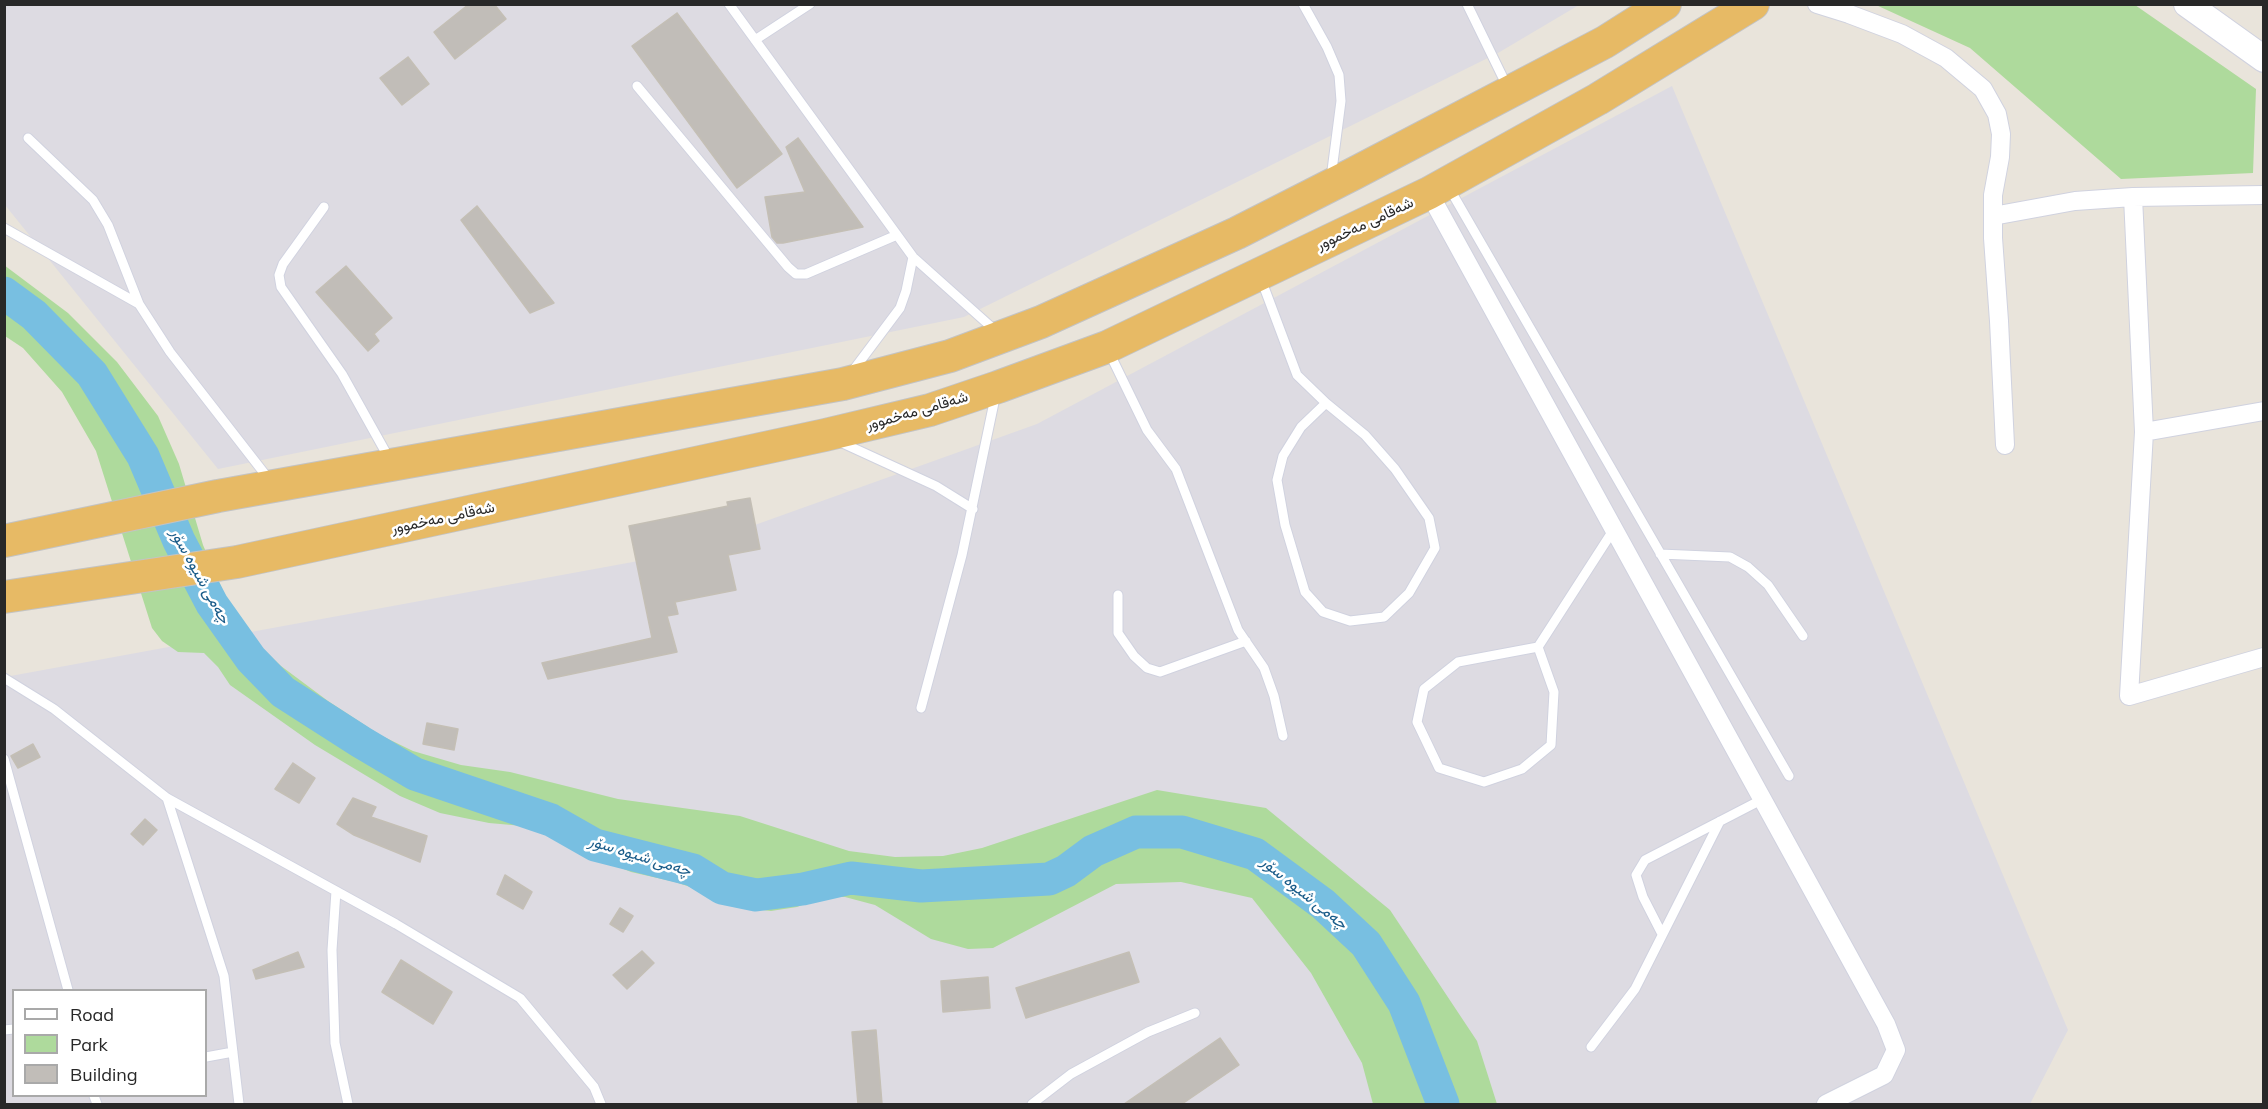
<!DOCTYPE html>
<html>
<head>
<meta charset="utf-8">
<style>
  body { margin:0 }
  #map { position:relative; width:2268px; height:1109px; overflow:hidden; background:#e9e4db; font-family:Mulish,sans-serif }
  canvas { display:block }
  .frame { position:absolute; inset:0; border:6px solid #282828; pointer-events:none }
  .legend { position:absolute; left:12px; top:989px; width:195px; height:108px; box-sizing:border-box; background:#fff; border:2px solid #a9a9a9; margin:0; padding:8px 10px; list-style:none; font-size:18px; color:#282828 }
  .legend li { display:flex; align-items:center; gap:12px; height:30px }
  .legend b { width:30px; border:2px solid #a9a9a9 }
</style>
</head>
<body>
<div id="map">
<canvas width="2268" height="1109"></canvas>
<div class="frame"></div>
<ul class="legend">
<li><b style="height:8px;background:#fff"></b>Road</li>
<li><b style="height:16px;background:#aeda9c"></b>Park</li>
<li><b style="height:16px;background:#c1bdb8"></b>Building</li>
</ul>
</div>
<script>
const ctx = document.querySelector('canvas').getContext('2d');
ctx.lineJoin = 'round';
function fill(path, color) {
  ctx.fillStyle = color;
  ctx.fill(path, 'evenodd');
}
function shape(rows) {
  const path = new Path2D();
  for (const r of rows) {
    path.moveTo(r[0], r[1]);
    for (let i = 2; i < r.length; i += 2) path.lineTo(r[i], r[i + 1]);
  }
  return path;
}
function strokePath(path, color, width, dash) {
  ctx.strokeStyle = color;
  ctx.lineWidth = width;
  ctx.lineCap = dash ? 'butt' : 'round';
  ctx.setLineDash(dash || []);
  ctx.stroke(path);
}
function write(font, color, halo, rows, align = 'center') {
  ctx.font = font + ' Mulish,Vazirmatn,sans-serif';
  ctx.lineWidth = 5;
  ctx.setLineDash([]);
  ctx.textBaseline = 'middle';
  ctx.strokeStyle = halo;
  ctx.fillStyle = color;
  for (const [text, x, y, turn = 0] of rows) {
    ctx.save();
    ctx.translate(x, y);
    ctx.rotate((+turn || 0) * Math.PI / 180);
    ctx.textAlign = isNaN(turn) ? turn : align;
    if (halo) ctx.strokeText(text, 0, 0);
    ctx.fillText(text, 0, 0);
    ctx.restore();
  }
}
const industrial = shape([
  [4,5,1579,5,1498,53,964,317,218,469,5,205],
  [1672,86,2068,1030,2030,1104,5,1104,5,677,671,555,1037,424],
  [14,990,206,990,206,1096,14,1096]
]);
const green = shape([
  [1876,5,2135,5,2256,89,2253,173,2121,179,1970,48],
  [4,265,68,313,117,362,158,416,179,464,203,545,230,607,249,635,281,666,328,701,380,735,413,751,461,765,510,772,618,799,740,816,849,851,895,857,943,856,982,848,1157,790,1266,808,1390,910,1477,1041,1497,1104,1373,1104,1362,1063,1311,973,1252,898,1181,882,1116,884,993,948,968,949,931,939,875,905,845,897,823,897,797,907,771,911,735,907,706,892,675,882,631,872,592,856,554,836,523,826,489,823,440,813,400,796,315,745,230,685,218,667,204,653,178,652,162,641,152,628,96,451,62,392,23,348,5,336]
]);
const river = shape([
  [4,293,34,315,92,374,143,456,179,541,212,604,251,659,283,692,361,742,415,774,551,820,595,845,693,870,722,888,756,895,803,889,851,878,921,886,1049,879,1066,871,1093,851,1136,832,1182,832,1255,854,1323,904,1366,944,1404,1003,1443,1104]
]);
const building = shape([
  [469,4,494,4,506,19,455,59,434,32,469,4],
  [677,13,782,154,737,188,632,46,677,13],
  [408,57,429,84,402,105,380,78,408,57],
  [798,138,863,227,783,243,777,243,772,237,765,197,805,192,786,147,798,138],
  [477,206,554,303,530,313,461,220,477,206],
  [346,266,392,318,374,334,379,341,368,351,316,292,346,266],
  [750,498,760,549,728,555,736,590,675,602,678,614,667,616,677,652,548,679,542,663,652,638,629,526,728,506,727,502,750,498],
  [427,723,458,729,454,750,423,744,427,723],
  [33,744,40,757,18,768,11,756,33,744],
  [293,763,315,778,299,803,275,789,293,763],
  [353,798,376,807,371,817,427,836,420,862,354,835,337,824,353,798],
  [145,819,157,830,143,845,131,834,145,819],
  [505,875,532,892,523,909,497,894,505,875],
  [620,908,633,916,623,932,610,924,620,908],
  [642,951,654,963,627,989,613,975,642,951],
  [298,952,304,967,256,979,253,970,298,952],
  [1129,952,1139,982,1026,1018,1016,988,1129,952],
  [401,960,452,992,433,1024,382,992,401,960],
  [988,977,990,1008,943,1012,941,981,988,977],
  [876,1030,882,1104,858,1104,852,1032,876,1030],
  [1220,1038,1239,1065,1182,1104,1124,1104,1220,1038]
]);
const service = shape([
  [729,4,913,257,998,333],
  [1303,4,1327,47,1339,75,1341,101,1331,178],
  [1467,4,1507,86],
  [755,40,810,4],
  [637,86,788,267,796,274,806,274,897,235],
  [28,138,93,200,108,225,139,304,170,352,271,482],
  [1448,186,1789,776],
  [324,207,283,264,279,275,281,287,342,374,390,460],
  [4,228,139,304],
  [1261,279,1297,375,1326,403,1365,435,1395,469,1429,518,1435,548,1409,593,1384,617,1350,621,1323,612,1305,592,1285,525,1277,480,1283,456,1301,427,1326,403],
  [1108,350,1147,430,1176,469,1238,630,1264,668,1274,696,1283,736],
  [852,372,900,308,906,291,913,257],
  [838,441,936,486,973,509],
  [1660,554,1730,557,1748,567,1768,585,1803,636],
  [1118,595,1118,633,1134,656,1147,668,1160,672,1246,641],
  [1538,647,1458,662,1424,689,1417,722,1439,768,1484,782,1522,769,1551,745,1554,692,1538,647,1614,529],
  [4,678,54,709,167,798,396,924,520,998,594,1087,601,1104],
  [921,708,962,555,996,393],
  [4,759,68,990],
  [167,798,224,976,239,1104],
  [336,891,332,950,335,1043,348,1104],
  [1662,934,1643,897,1636,875,1645,860,1763,799],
  [4,1030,14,1029],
  [1591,1047,1635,989,1720,821],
  [206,1057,233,1052],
  [94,1096,97,1104],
  [1032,1104,1071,1074,1148,1032,1195,1013]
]);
const minor = shape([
  [1817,4,1849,14,1902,34,1946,58,1983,89,1997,114,2001,134,2000,157,1993,195,1993,238,1999,321,2005,445],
  [1429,193,1886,1024,1896,1050,1884,1075,1826,1104],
  [2133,197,2144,432,2129,696,2264,657],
  [1993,216,2075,201,2133,197,2264,195],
  [2144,432,2264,411]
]);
const secondary = shape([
  [2187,4,2264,59]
]);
const trunk = shape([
  [4,541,218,496,843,384,950,356,1041,322,1237,233,1353,174,1605,42,1665,4],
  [4,597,237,562,825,435,930,410,998,387,1107,347,1429,193,1598,99,1753,4]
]);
const streetNames = [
  ["شەقامی مەخموور",1365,224,-25],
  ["شەقامی مەخموور",917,411,-16],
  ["شەقامی مەخموور",443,518,-12]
];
const waterNames = [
  ["چەمی شیوە سۆر",200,576,61],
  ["چەمی شیوە سۆر",640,856,17],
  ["چەمی شیوە سۆر",1304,893,39]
];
fill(industrial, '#dddbe2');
fill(green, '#aeda9c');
strokePath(river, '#78bfe1', 33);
fill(building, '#c1bdb8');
strokePath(building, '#c4bfb5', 1.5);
strokePath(service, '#d0d2df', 11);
strokePath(minor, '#d0d2df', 20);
strokePath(secondary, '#d0d2df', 28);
strokePath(trunk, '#c3c3c3', 34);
strokePath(service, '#fff', 9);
strokePath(minor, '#fff', 18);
strokePath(secondary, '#fff', 26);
strokePath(trunk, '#e7ba65', 32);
write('15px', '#282828', '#fff', streetNames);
write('italic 16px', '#1a5c89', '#fff', waterNames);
</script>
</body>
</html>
